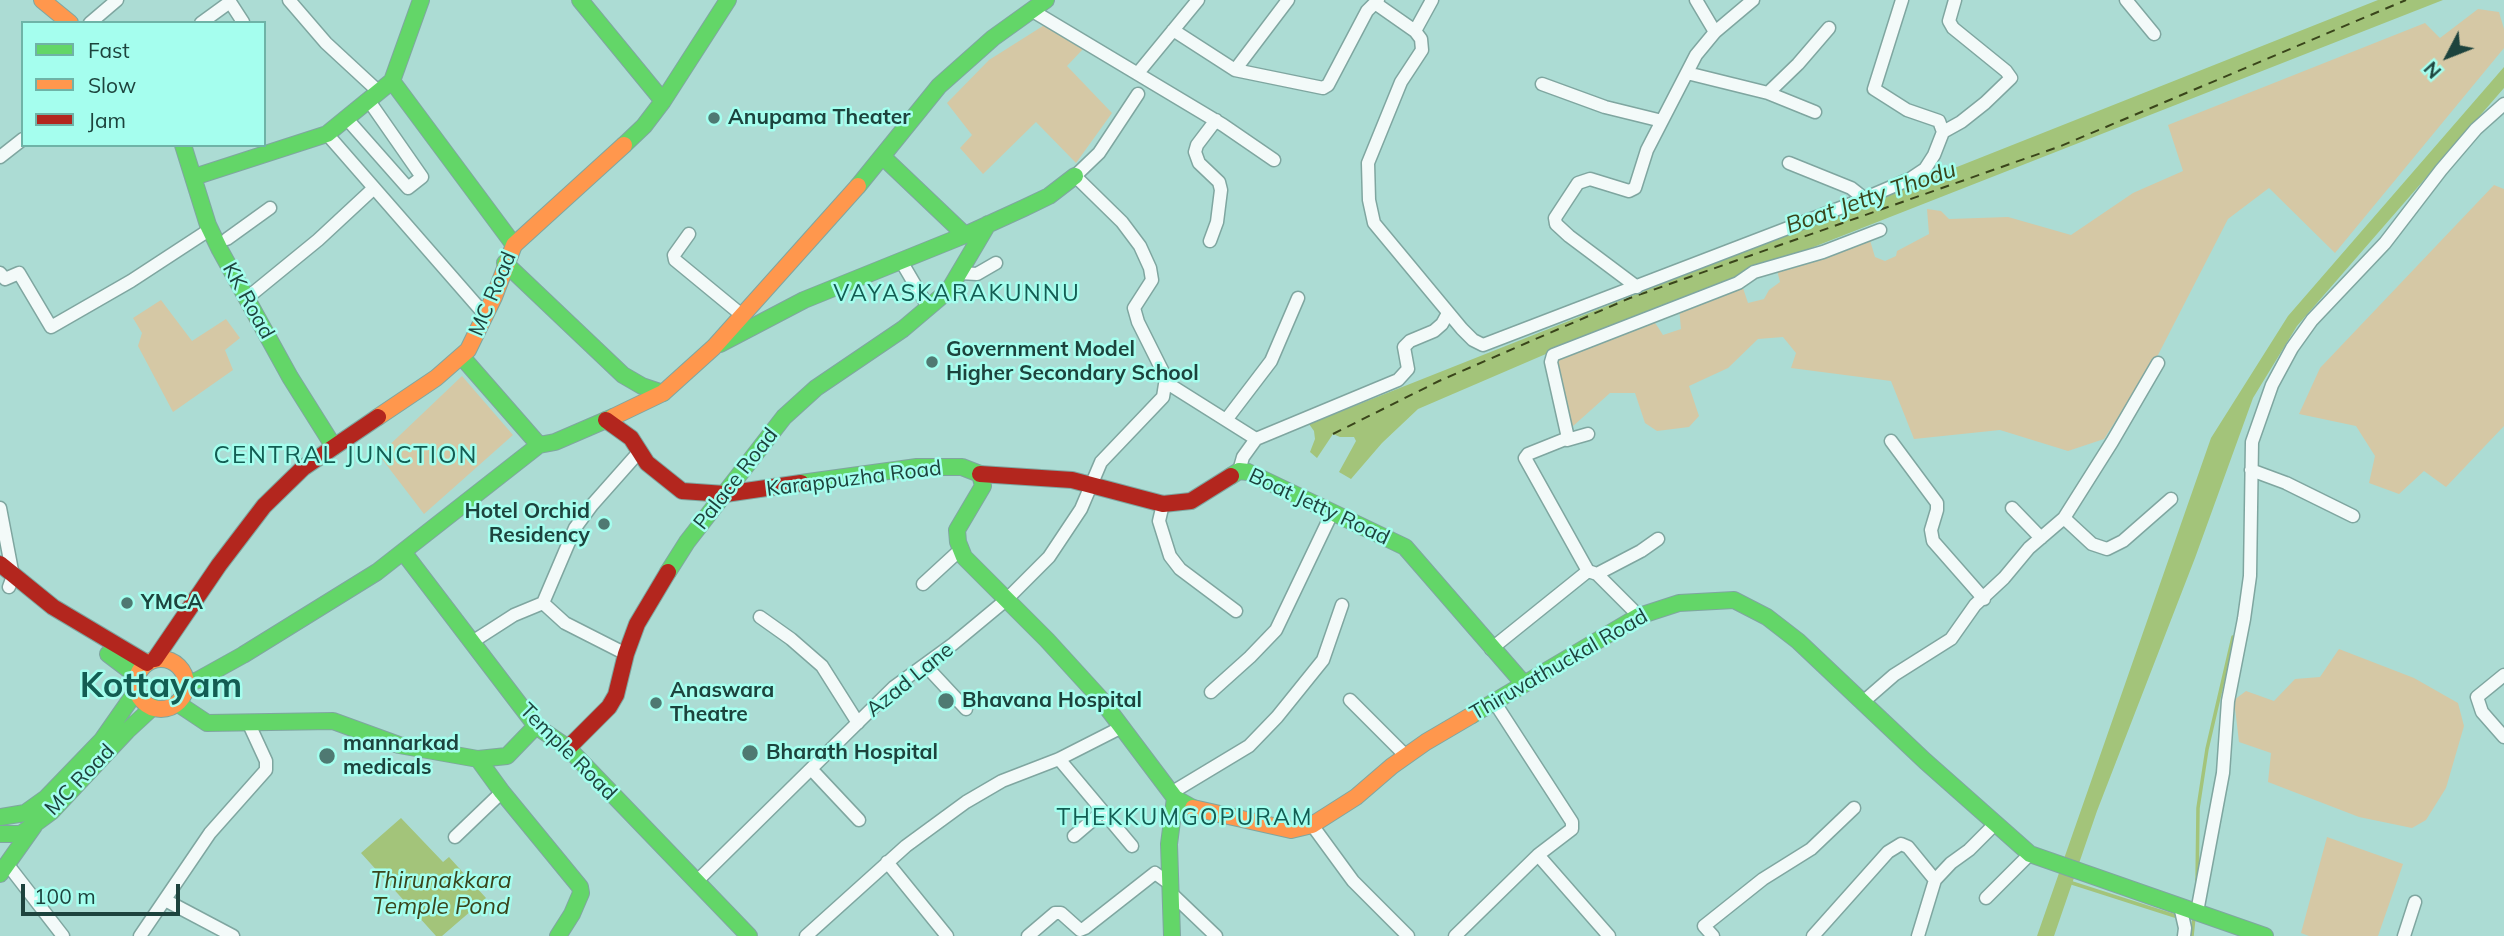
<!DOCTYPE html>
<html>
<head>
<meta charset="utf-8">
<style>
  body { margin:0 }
  #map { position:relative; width:2504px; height:936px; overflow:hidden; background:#acdcd4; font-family:Mulish,sans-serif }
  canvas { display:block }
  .legend { position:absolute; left:21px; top:21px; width:245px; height:126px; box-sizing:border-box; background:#a5feee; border:2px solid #6fb3a7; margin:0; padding:9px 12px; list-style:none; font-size:21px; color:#1d433d }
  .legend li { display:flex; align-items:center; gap:14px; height:35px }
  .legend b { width:35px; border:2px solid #6fb3a7 }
  .north { position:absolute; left:2413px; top:21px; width:70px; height:70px; -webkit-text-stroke:5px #a5feee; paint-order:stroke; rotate:228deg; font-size:19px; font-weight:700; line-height:28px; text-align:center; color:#1d433d }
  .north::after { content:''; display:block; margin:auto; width:24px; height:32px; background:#1d433d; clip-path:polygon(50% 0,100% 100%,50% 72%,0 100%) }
  .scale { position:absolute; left:21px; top:884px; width:159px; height:32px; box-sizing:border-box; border:4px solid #1d433d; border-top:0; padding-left:9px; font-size:21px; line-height:24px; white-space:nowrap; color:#1d433d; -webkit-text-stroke:5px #a5feee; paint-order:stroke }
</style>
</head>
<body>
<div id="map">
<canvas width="2504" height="936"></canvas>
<ul class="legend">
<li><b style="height:9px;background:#63d668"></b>Fast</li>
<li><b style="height:9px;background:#ff974d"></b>Slow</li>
<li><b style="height:9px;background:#b3261e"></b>Jam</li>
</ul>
<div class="north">N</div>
<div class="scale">100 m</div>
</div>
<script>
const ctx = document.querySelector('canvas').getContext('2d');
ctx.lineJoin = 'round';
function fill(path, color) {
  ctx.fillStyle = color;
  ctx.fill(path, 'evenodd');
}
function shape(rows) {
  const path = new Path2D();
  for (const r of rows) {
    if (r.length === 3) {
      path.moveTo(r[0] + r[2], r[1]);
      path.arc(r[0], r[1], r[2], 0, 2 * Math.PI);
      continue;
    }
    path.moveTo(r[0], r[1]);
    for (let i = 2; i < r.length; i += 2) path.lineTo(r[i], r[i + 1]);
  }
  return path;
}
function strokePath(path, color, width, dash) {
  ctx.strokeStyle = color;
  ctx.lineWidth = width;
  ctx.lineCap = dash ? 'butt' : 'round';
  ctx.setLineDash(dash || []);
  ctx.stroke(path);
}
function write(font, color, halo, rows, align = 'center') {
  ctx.font = font + ' Mulish,sans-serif';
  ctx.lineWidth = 5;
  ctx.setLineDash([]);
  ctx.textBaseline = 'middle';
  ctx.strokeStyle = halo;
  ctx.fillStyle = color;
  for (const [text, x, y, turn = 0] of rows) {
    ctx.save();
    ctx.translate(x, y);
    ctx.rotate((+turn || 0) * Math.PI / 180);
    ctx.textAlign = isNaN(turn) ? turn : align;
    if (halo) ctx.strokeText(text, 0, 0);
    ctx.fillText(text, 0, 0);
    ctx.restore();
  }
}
const green = shape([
  [2478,9,2499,12,2504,29,2504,48,2335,253,2269,188,2228,219,2158,355,2104,439,2068,451,2000,430,1914,439,1891,381,1791,368,1796,353,1783,337,1758,339,1728,368,1689,386,1699,416,1689,427,1657,431,1645,423,1635,393,1610,393,1572,427,1556,358,1652,318,1663,335,1681,329,1679,308,1742,285,1748,303,1764,299,1769,290,1780,282,1777,270,1869,237,1875,257,1885,261,1896,256,1897,251,1929,234,1927,209,1941,211,1949,219,2008,217,2071,235,2133,193,2183,171,2168,125,2425,23,2440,38],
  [1046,24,1084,48,1067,66,1112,113,1076,163,1036,122,983,174,960,148,972,135,947,103,989,60],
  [2494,185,2504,189,2504,426,2446,487,2424,471,2399,494,2369,483,2375,456,2356,426,2299,414,2320,368],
  [161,300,192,341,226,319,240,338,225,350,233,370,173,412,138,346,142,333,133,318],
  [462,376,513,435,424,514,379,455],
  [2339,649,2414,678,2458,703,2464,726,2446,788,2426,820,2412,828,2359,817,2268,782,2271,753,2239,742,2234,700,2246,691,2274,701,2295,679,2320,677],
  [2327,837,2403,864,2378,936,2309,936,2301,933]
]);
const water = shape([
  [2378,0,2443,0,1597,332,1418,409,1382,443,1351,479,1339,472,1356,441,1354,437,1340,437,1333,434,1317,458,1310,452,1315,439,1314,431,1309,424],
  [2504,67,2504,88,2297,326,2253,398,2195,558,2097,811,2054,936,2037,936,2211,438,2288,316],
  [401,818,443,862,449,857,486,898,442,936,436,936,361,853]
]);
const stream = shape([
  [2069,882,2178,917],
  [2197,885,2198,808,2207,749,2233,637],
  [2192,936,2194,917]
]);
const ferry = shape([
  [1333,434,1439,381,1630,298,2061,146,2406,0]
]);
const street = shape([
  [289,0,326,43,379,92],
  [1432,0,1415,31,1421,39,1422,50,1401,82,1368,163,1369,200,1374,223,1462,329,1473,340,1483,345,1861,200,1910,179,1925,169,1934,155,1943,132,1961,122,1985,103,2011,78,2006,71,1953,28,1949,21,1955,0],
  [1696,0,1715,32],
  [1902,0,1874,89,1907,110,1939,121,1943,132],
  [2126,0,2154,34],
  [1375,3,1415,31],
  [1031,10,1223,125,1274,160],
  [90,23,117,0],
  [201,23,230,2,243,22],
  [1173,30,1235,70,1323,88,1328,85,1367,11,1378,0],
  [1235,70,1288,0],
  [1138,73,1198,0],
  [1687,73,1768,93,1798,64,1829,28],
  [1542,84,1605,107,1662,121],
  [1768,93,1815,112],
  [347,119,408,188,422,177,369,101],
  [327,134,486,316],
  [0,157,23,139],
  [1789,163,1851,188,1865,199],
  [689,234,674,255,675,260,743,316],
  [227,239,270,208],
  [1210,241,1217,222,1221,190,1219,182,1199,163,1195,152,1197,145,1216,120],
  [901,261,928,307],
  [0,273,5,279,19,273,51,327,131,281,209,230],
  [960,273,977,274,996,263],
  [1637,287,1569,236,1556,224,1555,218,1578,183,1590,179,1629,191,1635,188,1647,150,1696,55,1715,32,1753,0],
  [247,298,318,240,374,188],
  [1167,383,1256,439],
  [1226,420,1271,361,1298,298],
  [1567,440,1588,434],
  [1891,441,1937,503,1937,510,1931,530,1933,541,1984,599],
  [2251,470,2286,483,2353,516],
  [1239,471,1243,457,1256,439,1398,380,1408,369,1404,347,1410,341,1434,331,1442,324,1448,313],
  [1163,504,1159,521,1170,556,1180,569,1236,611],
  [0,508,13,576,9,587],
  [2012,508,2041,538],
  [2064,518,2092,544,2107,549,2123,541,2171,499],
  [1588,571,1525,458,1528,454,1568,438,1551,362,1553,355,1738,283,1754,272,1823,252,1880,230],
  [1597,574,1639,616],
  [923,584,960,550],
  [543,603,575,528,592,505,639,452],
  [760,617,791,639,822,666,858,723],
  [472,642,514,615,543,603,565,623,626,654],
  [1491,649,1588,571,1597,574,1641,551,1658,539],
  [925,665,966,709],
  [2504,675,2477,697,2482,712,2504,737],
  [1211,692,1250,657,1276,630,1332,513],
  [1350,700,1406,756],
  [1863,702,1894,675,1951,639,1975,605,2004,578,2029,548,2064,518,2112,442,2158,363],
  [1059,759,1132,846],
  [812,770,859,820],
  [1171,793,1249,746,1277,717,1323,660,1342,605],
  [1312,825,1353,881,1408,936],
  [1074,836,1102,812],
  [455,837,502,792],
  [1538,855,1609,936],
  [887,862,947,936],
  [8,865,63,936],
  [697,881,894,687,953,644,1006,600,1049,557,1081,509,1101,462,1163,397,1166,378,1138,322,1134,308,1152,280,1150,268,1140,246,1122,222,1075,176,1099,153,1138,94],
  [1172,894,1216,936],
  [1986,898,2030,854],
  [165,900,233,936],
  [2180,906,2185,928,2184,936],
  [2197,912,2223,773,2228,701,2244,619,2250,576,2252,442,2272,385,2292,348,2312,320,2385,243,2441,170,2476,129,2504,104],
  [140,936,210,833,266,770,266,761,248,722],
  [806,936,906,846,966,802,1002,781,1059,759,1122,727],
  [1028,936,1055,913,1061,913,1080,930,1085,928,1155,873,1170,884],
  [1455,936,1538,855,1572,829,1572,822,1495,703],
  [1713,936,1704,926,1763,879,1811,849,1854,808],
  [1813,936,1888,852,1901,844,1908,847,1935,880],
  [1918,936,1935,880,1951,863,1969,850,1995,824],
  [2404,936,2415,902]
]);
const fast = shape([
  [580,0,663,101],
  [392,81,514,245],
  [183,145,208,225,220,250,290,377,334,447],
  [624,145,644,126,663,101,728,0],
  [883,157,965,235],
  [194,177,327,134,392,81,421,0],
  [858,186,939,86,993,38,1046,0],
  [505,263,623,375,642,386,663,393],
  [720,344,804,300,965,235,1024,208,1049,196,1075,176],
  [462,357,539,445],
  [1231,476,1239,471,1248,472,1405,547,1524,684],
  [801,483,917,467,962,467,980,474,983,486,957,530,958,542,964,557,1047,640,1099,697,1175,798,1193,808],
  [404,553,536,726,568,748,749,936],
  [668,572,687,542,784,417,816,388,903,329,949,290,988,224],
  [108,654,137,676],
  [186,684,198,680,243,655,377,572,539,445,555,442,613,417],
  [177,703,207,723,333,721,399,745,478,759,507,756,536,726],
  [1472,715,1639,616,1679,603,1734,600,1767,617,1798,641,1925,761,2030,854,2265,936],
  [478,759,502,792,580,887,581,893,572,914,558,936],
  [0,817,25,813,46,798,102,740,137,690],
  [0,834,21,834,51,812,127,731,153,707],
  [0,874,34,826],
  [1172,936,1169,844,1175,798]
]);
const slow = shape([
  [42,0,70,23],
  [378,417,436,378,468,350,494,297,514,245,624,145],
  [613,417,663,393,714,347,858,186],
  [161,684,25],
  [1193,808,1291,830,1312,825,1356,797,1392,766,1426,742,1472,715]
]);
const jam = shape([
  [606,420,631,438,647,463,682,491,725,494,801,483],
  [980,474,1072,480,1163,504,1191,501,1231,476],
  [0,564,53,607,147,663],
  [155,659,219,565,264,506,303,468,378,417],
  [568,748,609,707,616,695,626,654,637,624,668,572]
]);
const markers = [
  [714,118,7,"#4f7972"],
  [932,362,7,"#4f7972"],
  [604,524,7,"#4f7972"],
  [127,603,7,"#4f7972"],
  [946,701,9,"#4f7972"],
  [656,703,7,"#4f7972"],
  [750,753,9,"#4f7972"],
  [327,756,9,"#4f7972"]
];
const poiNames = [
  ["Anupama Theater",728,118],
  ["Government Model",946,350],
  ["Higher Secondary School",946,374],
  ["Hotel Orchid",590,512,"right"],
  ["Residency",590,536,"right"],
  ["YMCA",141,603],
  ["Anaswara",670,691],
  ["Theatre",670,715],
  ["Bhavana Hospital",962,701],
  ["mannarkad",343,744],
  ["medicals",343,768],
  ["Bharath Hospital",766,753]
];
const streetNames = [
  ["MC Road",493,294,-67],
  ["KK Road",248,301,61],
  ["Palace Road",736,479,-52],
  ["Karappuzha Road",854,479,-7],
  ["Boat Jetty Road",1319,507,25],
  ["Thiruvathuckal Road",1559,665,-30],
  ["Azad Lane",910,680,-39],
  ["Temple Road",568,752,45],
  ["MC Road",80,780,-46]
];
const waterNames = [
  ["Boat Jetty Thodu",1871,198,-19],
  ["Thirunakkara",441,881],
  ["Temple Pond",441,907]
];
const neighbourhoodNames = [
  ["VAYASKARAKUNNU",957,294],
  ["THEKKUMGOPURAM",1185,818]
];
const quarterNames = [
  ["CENTRAL JUNCTION",346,456]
];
const townNames = [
  ["Kottayam",161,686]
];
fill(green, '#d5c8a5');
fill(water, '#a3c47a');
strokePath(stream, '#a3c47a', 3.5);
strokePath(ferry, '#3a451b', 2, [9, 7]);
strokePath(street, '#7fa6a0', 15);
strokePath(fast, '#7fa6a0', 18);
strokePath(slow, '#7fa6a0', 18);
strokePath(jam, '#7fa6a0', 18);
strokePath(street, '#f3faf9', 12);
strokePath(fast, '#63d668', 16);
strokePath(slow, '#ff974d', 16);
strokePath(jam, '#b3261e', 16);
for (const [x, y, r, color] of markers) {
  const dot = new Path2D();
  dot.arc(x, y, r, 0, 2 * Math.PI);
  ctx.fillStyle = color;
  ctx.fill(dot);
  strokePath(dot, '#a5feee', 2.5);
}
write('bold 21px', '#1d433d', '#a5feee', poiNames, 'left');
write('21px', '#1d433d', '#a5feee', streetNames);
write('italic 23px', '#3a451b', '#a5feee', waterNames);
ctx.letterSpacing = '2px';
write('23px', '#135d53', '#a5feee', neighbourhoodNames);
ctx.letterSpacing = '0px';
ctx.letterSpacing = '2px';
write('24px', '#135d53', '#a5feee', quarterNames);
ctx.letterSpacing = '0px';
write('bold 35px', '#135d53', '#a5feee', townNames);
</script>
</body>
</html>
